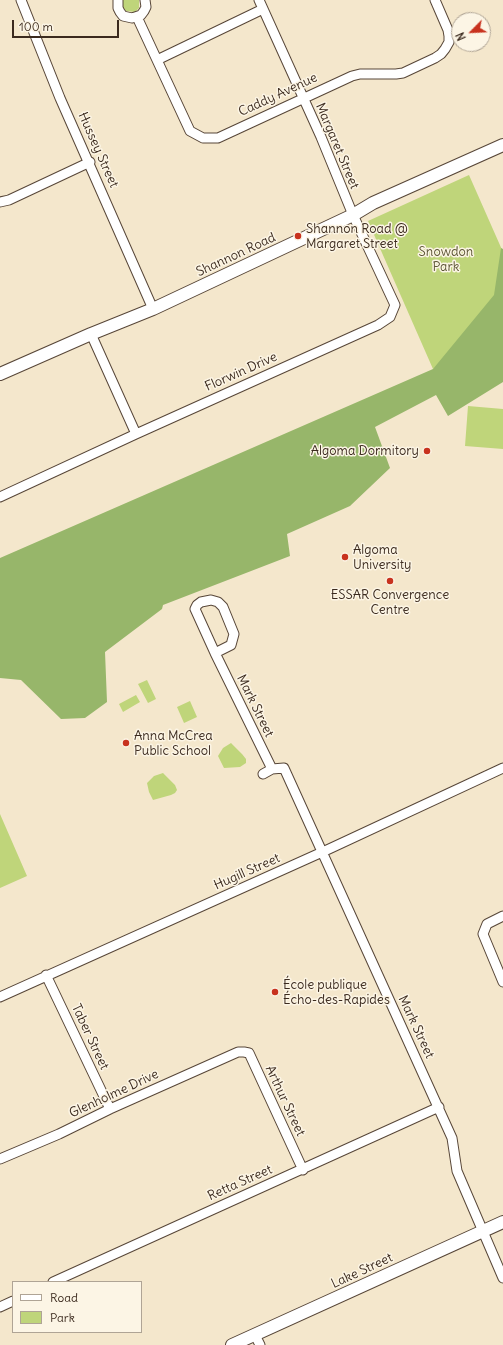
<!DOCTYPE html>
<html>
<head>
<meta charset="utf-8">
<style>
  body { margin:0 }
  #map { position:relative; width:503px; height:1345px; overflow:hidden; background:#f4e7cc; font-family:Delius,sans-serif }
  canvas { display:block }
  .legend { position:absolute; left:12px; top:1281px; width:130px; height:52px; box-sizing:border-box; background:#fcf5e5; border:1px solid #afa495; margin:0; padding:5px 7px; list-style:none; font-size:12px; color:#3b2a1e }
  .legend li { display:flex; align-items:center; gap:8px; height:20px }
  .legend b { width:20px; border:1px solid #afa495 }
  .north { position:absolute; left:451px; top:12px; width:40px; height:40px; box-sizing:border-box; background:#fcf5e5; border:1px solid #afa495; border-radius:50%; rotate:246deg; font-size:11px; font-weight:700; line-height:16px; text-align:center; color:#3b2a1e }
  .north::after { content:''; display:block; margin:auto; width:14px; height:18px; background:#c8321e; clip-path:polygon(50% 0,100% 100%,50% 72%,0 100%) }
  .scale { position:absolute; left:12px; top:20px; width:107px; height:18px; box-sizing:border-box; border:2px solid #3b2a1e; border-top:0; padding-left:5px; font-size:12px; line-height:14px; white-space:nowrap; color:#3b2a1e; -webkit-text-stroke:3px #fcf5e5; paint-order:stroke }
</style>
</head>
<body>
<div id="map">
<canvas width="503" height="1345"></canvas>
<ul class="legend">
<li><b style="height:5px;background:#fff"></b>Road</li>
<li><b style="height:11px;background:#bfd57a"></b>Park</li>
</ul>
<div class="north">N</div>
<div class="scale">100 m</div>
</div>
<script>
const ctx = document.querySelector('canvas').getContext('2d');
ctx.lineJoin = 'round';
function fill(path, color) {
  ctx.fillStyle = color;
  ctx.fill(path, 'evenodd');
}
function shape(rows) {
  const path = new Path2D();
  for (const r of rows) {
    path.moveTo(r[0], r[1]);
    for (let i = 2; i < r.length; i += 2) path.lineTo(r[i], r[i + 1]);
  }
  return path;
}
function strokePath(path, color, width, dash) {
  ctx.strokeStyle = color;
  ctx.lineWidth = width;
  ctx.lineCap = dash ? 'butt' : 'round';
  ctx.setLineDash(dash || []);
  ctx.stroke(path);
}
function write(font, color, halo, rows, align = 'center') {
  ctx.font = font + ' Delius,sans-serif';
  ctx.lineWidth = 3;
  ctx.setLineDash([]);
  ctx.textBaseline = 'middle';
  ctx.strokeStyle = halo;
  ctx.fillStyle = color;
  for (const [text, x, y, turn = 0] of rows) {
    ctx.save();
    ctx.translate(x, y);
    ctx.rotate((+turn || 0) * Math.PI / 180);
    ctx.textAlign = isNaN(turn) ? turn : align;
    if (halo) ctx.strokeText(text, 0, 0);
    ctx.fillText(text, 0, 0);
    ctx.restore();
  }
}
const green = shape([
  [123,0,139,0,139,8,135,12,126,11,123,7],
  [469,175,503,252,503,337,433,369,368,221],
  [468,406,503,409,503,449,465,446],
  [147,680,156,699,148,703,138,684],
  [136,695,140,702,123,712,119,704],
  [190,701,197,717,184,723,177,707],
  [231,743,242,754,246,759,246,763,240,767,224,768,218,756,223,748],
  [163,773,175,785,177,790,175,793,171,795,153,800,149,792,147,783,154,776],
  [0,814,27,876,0,888]
]);
const forest = shape([
  [501,248,503,249,503,382,448,416,436,395,375,427,390,468,350,506,287,534,290,556,163,605,162,609,105,652,107,702,85,718,61,719,21,680,0,678,0,558,433,369,494,295]
]);
const street = shape([
  [21,0,60,98,153,309],
  [118,0,118,8,120,12,123,16,132,18,141,15,144,11,146,7,145,0],
  [137,17,190,131,203,138,218,138,352,76,360,74,396,74,403,73,435,58,441,54,445,49,449,42,449,36,448,30,435,0],
  [157,60,263,9],
  [0,202,9,200,90,162],
  [91,334,136,434],
  [0,497,136,434,378,325,390,317,395,305,353,215,321,137,259,0],
  [215,653,231,645,234,634,223,607,218,602,211,600,201,602,197,605,195,609,215,653,272,769],
  [263,774,272,769,284,768,452,1138,457,1171,503,1278],
  [503,916,487,924,483,934,503,982],
  [46,975,110,1109],
  [0,997,329,849,503,768],
  [0,1159,59,1134,110,1109,238,1052,244,1052,249,1053,303,1170],
  [53,1282,439,1107],
  [0,1307,13,1301],
  [255,1335,260,1345]
]);
const secondary = shape([
  [0,374,91,334,153,309,353,215,373,203,503,145],
  [232,1345,503,1222]
]);
const markers = [
  [298,236,4,"#c8321e"],
  [427,451,4,"#c8321e"],
  [345,557,4,"#c8321e"],
  [390,581,4,"#c8321e"],
  [126,743,4,"#c8321e"],
  [275,992,4,"#c8321e"]
];
const streetNames = [
  ["Caddy Avenue",278,95,-25],
  ["Margaret Street",337,146,67],
  ["Hussey Street",98,150,66],
  ["Shannon Road",236,255,-25],
  ["Florwin Drive",241,372,-24],
  ["Mark Street",255,706,64],
  ["Hugill Street",247,872,-24],
  ["Mark Street",416,1027,65],
  ["Taber Street",90,1037,65],
  ["Glenholme Drive",114,1094,-25],
  ["Arthur Street",285,1101,65],
  ["Retta Street",240,1183,-24],
  ["Lake Street",362,1271,-25]
];
const poiNames = [
  ["Shannon Road @",306,229],
  ["Margaret Street",306,244],
  ["Algoma Dormitory",419,451,"right"],
  ["Algoma",353,550],
  ["University",353,565],
  ["ESSAR Convergence",390,595,"center"],
  ["Centre",390,610,"center"],
  ["Anna McCrea",134,736],
  ["Public School",134,751],
  ["École publique",283,985],
  ["Écho-des-Rapides",283,1000]
];
const parkNames = [
  ["Snowdon",446,252],
  ["Park",446,267]
];
fill(green, '#bfd57a');
fill(forest, '#97b66a');
strokePath(street, '#574638', 11);
strokePath(secondary, '#574638', 14);
strokePath(street, '#fff', 9);
strokePath(secondary, '#fff', 12);
for (const [x, y, r, color] of markers) {
  const dot = new Path2D();
  dot.arc(x, y, r, 0, 2 * Math.PI);
  ctx.fillStyle = color;
  ctx.fill(dot);
  strokePath(dot, '#fcf5e5', 1.5);
}
write('13px', '#3b2a1e', '#fcf5e5', streetNames);
write('13px', '#3b2a1e', '#fcf5e5', poiNames, 'left');
write('13px', '#5c5535', '#fcf5e5', parkNames);
</script>
</body>
</html>
